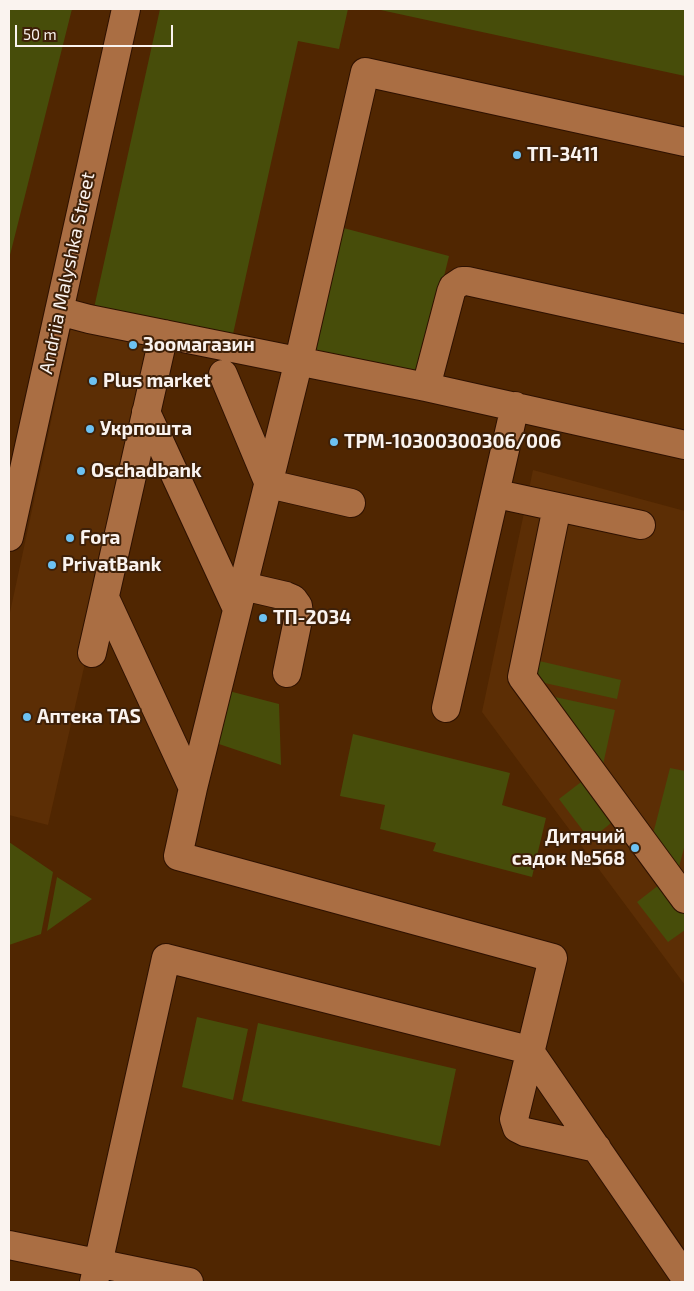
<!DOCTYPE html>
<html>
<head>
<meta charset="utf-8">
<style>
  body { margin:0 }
  #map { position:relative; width:694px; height:1291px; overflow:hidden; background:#502601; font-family:"Exo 2",sans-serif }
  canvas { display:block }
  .frame { position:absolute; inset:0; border:10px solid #faf3ef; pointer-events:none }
  .scale { position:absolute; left:15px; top:25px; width:158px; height:22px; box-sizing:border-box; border:2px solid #faf3ef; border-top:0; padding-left:6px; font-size:15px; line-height:18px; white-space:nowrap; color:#faf3ef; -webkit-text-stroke:4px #3e2008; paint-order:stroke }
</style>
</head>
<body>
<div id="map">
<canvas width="694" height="1291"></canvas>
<div class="frame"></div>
<div class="scale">50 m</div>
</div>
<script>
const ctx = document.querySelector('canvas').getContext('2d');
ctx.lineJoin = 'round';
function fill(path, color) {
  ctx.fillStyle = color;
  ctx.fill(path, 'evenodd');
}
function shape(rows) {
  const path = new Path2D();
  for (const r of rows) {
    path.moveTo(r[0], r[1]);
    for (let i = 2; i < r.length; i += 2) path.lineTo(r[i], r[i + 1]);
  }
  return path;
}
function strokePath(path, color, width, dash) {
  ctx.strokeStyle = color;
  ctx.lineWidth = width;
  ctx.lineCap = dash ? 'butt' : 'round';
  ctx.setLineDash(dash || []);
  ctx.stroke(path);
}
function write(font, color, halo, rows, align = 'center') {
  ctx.font = font + ' "Exo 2",sans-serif';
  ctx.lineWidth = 4;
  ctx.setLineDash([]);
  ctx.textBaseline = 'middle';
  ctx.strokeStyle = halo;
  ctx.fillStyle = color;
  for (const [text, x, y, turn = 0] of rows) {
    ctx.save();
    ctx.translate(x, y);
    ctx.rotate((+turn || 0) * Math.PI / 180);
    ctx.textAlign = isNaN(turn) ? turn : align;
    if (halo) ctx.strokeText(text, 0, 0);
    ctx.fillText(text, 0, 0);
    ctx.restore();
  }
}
const built = shape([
  [75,310,161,330,48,825,9,815,9,617],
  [533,470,685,511,685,985,482,712]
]);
const green = shape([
  [9,9,72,9,9,259],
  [160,9,348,9,339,49,298,41,233,334,94,308],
  [376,9,685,9,685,76],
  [336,226,449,256,420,375,309,353],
  [535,660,621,680,617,699,531,680],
  [225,690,279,704,281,765,213,742],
  [541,694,615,710,601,774],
  [353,734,510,773,502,805,546,818,532,877,433,851,436,843,380,829,385,805,340,796],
  [670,768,685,771,685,844,678,871,653,834],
  [585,779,616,819,590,840,559,799],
  [9,842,53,872,41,934,9,945],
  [57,877,92,899,47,931],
  [664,881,685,909,685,930,668,942,637,902],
  [197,1017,248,1029,233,1100,182,1087],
  [258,1023,456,1069,440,1146,242,1101]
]);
const minor = shape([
  [59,311,89,319,426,387,685,445],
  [223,374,269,484,351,503],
  [426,387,451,292,453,287,462,281,467,281,685,329],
  [146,412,237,609],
  [497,494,641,525],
  [557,507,522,677,685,899],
  [9,537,126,9],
  [243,586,286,596,293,599,298,606,299,615,287,673],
  [105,598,193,788],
  [92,653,164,334],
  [446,708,515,406],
  [597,1148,525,1132,517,1128,514,1119,553,958,178,856,193,788,299,360,365,72,685,142],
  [9,1245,189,1282],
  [94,1282,166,958,529,1050,685,1277]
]);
const markers = [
  [517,155,5,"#6dc2f3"],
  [133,345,5,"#6dc2f3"],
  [93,381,5,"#6dc2f3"],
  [90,429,5,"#6dc2f3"],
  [334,442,5,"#6dc2f3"],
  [81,471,5,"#6dc2f3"],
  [70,538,5,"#6dc2f3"],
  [52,565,5,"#6dc2f3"],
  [263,618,5,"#6dc2f3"],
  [27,717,5,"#6dc2f3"],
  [635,848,5,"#6dc2f3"]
];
const poiNames = [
  ["ТП-3411",527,155],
  ["Зоомагазин",143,345],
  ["Plus market",103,381],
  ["Укрпошта",100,429],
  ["ТРМ-10300300306/006",344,442],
  ["Oschadbank",91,471],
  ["Fora",80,538],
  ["PrivatBank",62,565],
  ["ТП-2034",273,618],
  ["Аптека TAS",37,717],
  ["Дитячий",625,837,"right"],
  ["садок №568",625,859,"right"]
];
const streetNames = [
  ["Andriia Malyshka Street",67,273,-78]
];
fill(built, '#5c2e05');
fill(green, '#474d0a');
strokePath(minor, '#2e1100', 30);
strokePath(minor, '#aa6e43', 28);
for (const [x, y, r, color] of markers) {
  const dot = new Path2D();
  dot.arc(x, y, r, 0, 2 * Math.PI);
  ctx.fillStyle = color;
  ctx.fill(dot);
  strokePath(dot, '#3e2008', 2);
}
write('bold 19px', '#faf3ef', '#3e2008', poiNames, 'left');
write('19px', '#faf3ef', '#3e2008', streetNames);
</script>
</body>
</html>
